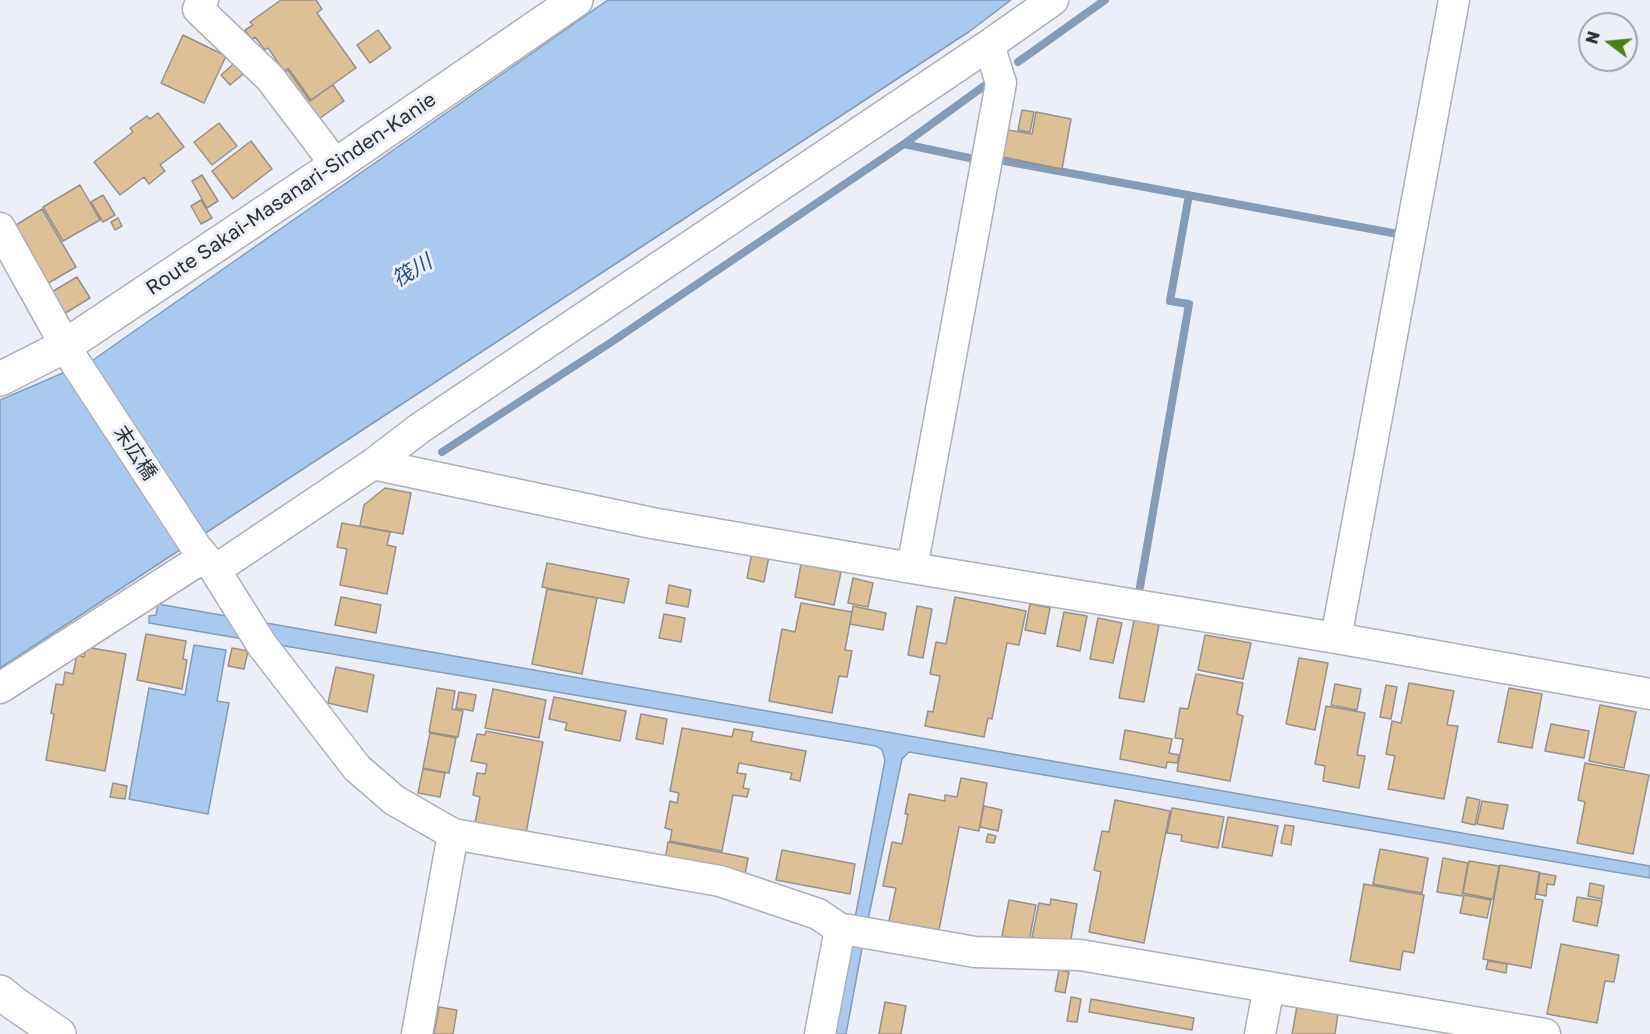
<!DOCTYPE html>
<html>
<head>
<meta charset="utf-8">
<style>
  body { margin:0 }
  #map { position:relative; width:1650px; height:1034px; overflow:hidden; background:#eceff8; font-family:"Golos Text",sans-serif }
  canvas { display:block }
  .north { position:absolute; left:1578px; top:12px; width:60px; height:60px; box-sizing:border-box; background:#eceff8; border:2px solid #a0a2a9; border-radius:50%; rotate:286deg; font-size:16px; font-weight:700; line-height:24px; text-align:center; color:#2e2f33 }
  .north::after { content:''; display:block; margin:auto; width:21px; height:27px; background:#4a7f12; clip-path:polygon(50% 0,100% 100%,50% 72%,0 100%) }
</style>
</head>
<body>
<div id="map">
<canvas width="1650" height="1034"></canvas>
<div class="north">N</div>
</div>
<script>
const ctx = document.querySelector('canvas').getContext('2d');
ctx.lineJoin = 'round';
function fill(path, color) {
  ctx.fillStyle = color;
  ctx.fill(path, 'evenodd');
}
function shape(rows) {
  const path = new Path2D();
  for (const r of rows) {
    path.moveTo(r[0], r[1]);
    for (let i = 2; i < r.length; i += 2) path.lineTo(r[i], r[i + 1]);
  }
  return path;
}
function strokePath(path, color, width, dash) {
  ctx.strokeStyle = color;
  ctx.lineWidth = width;
  ctx.lineCap = dash ? 'butt' : 'round';
  ctx.setLineDash(dash || []);
  ctx.stroke(path);
}
function write(font, color, halo, rows, align = 'center') {
  ctx.font = font + ' "Golos Text","Noto Sans JP",sans-serif';
  ctx.lineWidth = 6;
  ctx.setLineDash([]);
  ctx.textBaseline = 'middle';
  ctx.strokeStyle = halo;
  ctx.fillStyle = color;
  for (const [text, x, y, turn = 0] of rows) {
    ctx.save();
    ctx.translate(x, y);
    ctx.rotate((+turn || 0) * Math.PI / 180);
    ctx.textAlign = isNaN(turn) ? turn : align;
    if (halo) ctx.strokeText(text, 0, 0);
    ctx.fillText(text, 0, 0);
    ctx.restore();
  }
}
const water = shape([
  [608,0,1011,0,970,31,0,668,0,400,93,360,608,0],
  [158,604,1650,866,1650,878,909,752,902,759,863,943,846,1034,833,1034,885,760,882,750,876,746,149,623,149,616,156,615,158,604],
  [194,645,226,650,217,701,229,703,208,814,129,799,149,688,185,695,194,645]
]);
const stream = shape([
  [1018,62,1105,0],
  [904,144,974,159],
  [999,160,1398,234],
  [442,452,610,343,904,144,984,86],
  [1140,587,1189,304,1170,301,1189,195]
]);
const building = shape([
  [281,0,316,0,322,9,317,13,356,68,311,100,288,68,284,71,268,48,265,50,255,37,252,40,245,30,253,25,250,22,281,0],
  [378,30,391,48,370,63,357,45,378,30],
  [183,35,226,56,204,103,161,83,183,35],
  [239,59,248,70,230,85,221,75,239,59],
  [288,70,310,101,333,85,344,101,316,121,282,74,288,70],
  [1022,110,1034,112,1030,132,1018,130,1022,110],
  [1036,112,1071,119,1062,169,1003,157,1008,130,1032,134,1036,112],
  [158,113,184,147,160,165,165,171,149,184,144,177,120,195,94,162,133,132,130,128,147,116,150,119,158,113],
  [219,123,237,146,212,165,194,142,219,123],
  [251,141,272,169,233,199,212,171,251,141],
  [202,175,218,201,207,208,192,181,202,175],
  [80,185,100,220,63,241,43,207,80,185],
  [103,195,115,215,103,222,91,202,103,195],
  [201,200,212,218,201,224,191,206,201,200],
  [42,209,76,267,45,285,11,228,42,209],
  [118,218,122,226,115,230,111,222,118,218],
  [77,277,90,298,62,315,50,293,77,277],
  [385,488,411,493,403,534,360,526,364,505,385,488],
  [342,523,390,532,387,545,396,547,387,594,340,585,347,549,337,547,342,523],
  [752,552,769,556,764,582,747,578,752,552],
  [547,563,629,579,624,603,542,587,547,563],
  [801,564,841,572,834,605,795,597,801,564],
  [853,578,873,583,868,607,848,603,853,578],
  [669,585,691,590,688,607,666,603,669,585],
  [547,589,597,598,582,674,532,664,547,589],
  [341,597,381,605,376,633,335,625,341,597],
  [955,597,1026,611,1019,645,1007,643,992,719,988,718,984,737,925,726,928,711,933,712,940,676,930,674,936,642,946,644,955,597],
  [801,603,852,612,845,650,852,651,847,677,839,676,832,713,769,701,782,629,795,632,801,603],
  [1030,604,1050,608,1045,634,1025,630,1030,604],
  [853,606,886,613,883,630,850,624,853,606],
  [917,606,932,609,923,658,908,655,917,606],
  [1064,612,1087,616,1080,651,1057,646,1064,612],
  [664,614,685,618,681,642,659,638,664,614],
  [1098,618,1122,623,1113,663,1090,659,1098,618],
  [1134,620,1159,625,1144,702,1119,698,1134,620],
  [146,634,186,641,183,659,187,660,182,689,137,680,146,634],
  [1205,635,1251,643,1243,679,1198,670,1205,635],
  [86,647,126,654,105,771,46,760,54,714,51,713,56,684,63,685,65,672,73,674,77,655,84,657,86,647],
  [232,648,248,651,244,669,228,666,232,648],
  [1299,658,1328,663,1315,730,1286,724,1299,658],
  [336,667,374,675,367,712,328,703,336,667],
  [1196,674,1243,683,1237,714,1243,716,1230,781,1177,771,1183,739,1175,738,1180,708,1188,709,1196,674],
  [1409,683,1454,691,1447,725,1458,726,1444,799,1388,789,1395,756,1386,754,1392,721,1401,723,1409,683],
  [1335,684,1361,689,1357,710,1331,705,1335,684],
  [1386,685,1397,687,1391,719,1380,717,1386,685],
  [437,688,455,691,452,709,463,711,458,737,429,732,437,688],
  [1509,688,1542,694,1532,748,1498,742,1509,688],
  [493,689,546,700,539,738,485,728,493,689],
  [459,692,476,695,473,711,456,708,459,692],
  [554,697,626,711,620,741,565,730,567,723,549,719,554,697],
  [1600,705,1636,712,1624,768,1589,761,1600,705],
  [1326,706,1365,713,1357,755,1365,756,1359,788,1323,781,1325,766,1315,764,1326,706],
  [641,714,667,719,663,744,636,739,641,714],
  [1551,724,1589,731,1584,758,1545,751,1551,724],
  [682,728,732,737,734,729,753,732,751,741,806,751,800,781,790,779,792,773,739,763,737,773,746,774,743,788,749,789,747,797,733,795,722,851,670,841,672,830,665,828,670,801,677,803,679,793,670,791,682,728],
  [1125,730,1172,739,1169,753,1179,755,1177,763,1167,762,1166,768,1120,759,1125,730],
  [486,731,543,742,526,833,475,823,480,797,473,795,477,773,485,774,487,764,471,761,477,734,485,735,486,731],
  [430,733,456,738,449,773,423,768,430,733],
  [1585,763,1649,775,1633,854,1577,843,1585,802,1578,800,1585,763],
  [423,769,445,773,440,797,418,793,423,769],
  [961,778,987,783,979,831,959,827,939,930,889,921,896,888,883,886,892,842,902,844,908,814,905,814,909,794,945,801,945,795,957,797,961,778],
  [113,783,127,786,125,799,110,797,113,783],
  [1467,797,1480,800,1475,825,1462,822,1467,797],
  [1115,800,1170,811,1144,943,1089,932,1101,872,1094,870,1102,831,1109,832,1115,800],
  [1482,801,1508,805,1503,829,1477,824,1482,801],
  [984,806,1002,810,998,831,980,827,984,806],
  [1172,808,1224,817,1218,848,1181,841,1182,835,1167,833,1172,808],
  [1228,817,1278,826,1272,856,1222,847,1228,817],
  [1285,825,1294,826,1291,845,1281,843,1285,825],
  [988,834,996,836,994,843,986,842,988,834],
  [668,842,748,858,745,875,665,860,668,842],
  [1380,849,1428,858,1422,893,1373,884,1380,849],
  [782,850,855,864,850,894,776,880,782,850],
  [1443,858,1468,863,1462,896,1437,892,1443,858],
  [1469,861,1499,866,1493,899,1463,893,1469,861],
  [1500,865,1539,872,1535,899,1543,900,1531,968,1483,959,1500,865],
  [1540,873,1556,876,1554,885,1547,884,1546,896,1537,894,1540,873],
  [1590,883,1604,886,1602,899,1588,896,1590,883],
  [1364,884,1424,895,1414,953,1403,951,1400,970,1350,961,1364,884],
  [1464,895,1491,900,1487,918,1460,913,1464,895],
  [1577,897,1602,901,1597,926,1573,921,1577,897],
  [1051,899,1077,904,1070,945,1032,937,1039,903,1050,905,1051,899],
  [1009,900,1036,905,1029,941,1002,936,1009,900],
  [1561,944,1619,955,1614,982,1605,981,1597,1023,1547,1014,1561,944],
  [1488,961,1507,964,1506,973,1486,969,1488,961],
  [1059,970,1069,972,1065,993,1055,991,1059,970],
  [1071,997,1081,999,1077,1022,1067,1021,1071,997],
  [1091,999,1194,1018,1192,1030,1089,1012,1091,999],
  [885,1002,906,1006,901,1034,879,1034,885,1002],
  [1297,1006,1338,1013,1335,1034,1292,1034,1297,1006],
  [439,1007,457,1010,453,1034,434,1034,439,1007]
]);
const minor = shape([
  [203,0,198,9,270,78,336,165],
  [0,228,73,359,196,547,215,570,262,645,357,768,394,800,453,834,720,881,818,914,840,929,849,930,975,952,1080,955,1545,1034],
  [373,464,652,523,912,568,1336,638,1650,694],
  [912,568,1001,83,989,45],
  [215,570,373,464,420,428,989,45,1053,0],
  [1336,638,1454,0],
  [0,688,204,557],
  [417,1034,453,834],
  [820,1034,840,929],
  [1260,1034,1269,987]
]);
const tertiary = shape([
  [0,992,15,1004,59,1034]
]);
const secondary = shape([
  [0,379,65,346,336,165,576,0]
]);
const streetNames = [
  ["Route Sakai-Masanari-Sinden-Kanie",291,194,-34],
  ["末広橋",135,453,57]
];
const waterNames = [
  ["筏川",412,271,-31]
];
fill(water, '#a9caf0');
strokePath(water, '#849cb7', 1.5);
strokePath(stream, '#849cb7', 8);
fill(building, '#dec097');
strokePath(building, '#97918a', 1.5);
strokePath(minor, '#adb0b9', 33);
strokePath(tertiary, '#adb0b9', 36);
strokePath(secondary, '#adb0b9', 36);
strokePath(minor, '#fff', 30);
strokePath(tertiary, '#fff', 33);
strokePath(secondary, '#fff', 33);
write('20px', '#2e2f33', '#eceff8', streetNames);
write('italic 21px', '#255383', '#eceff8', waterNames);
</script>
</body>
</html>
